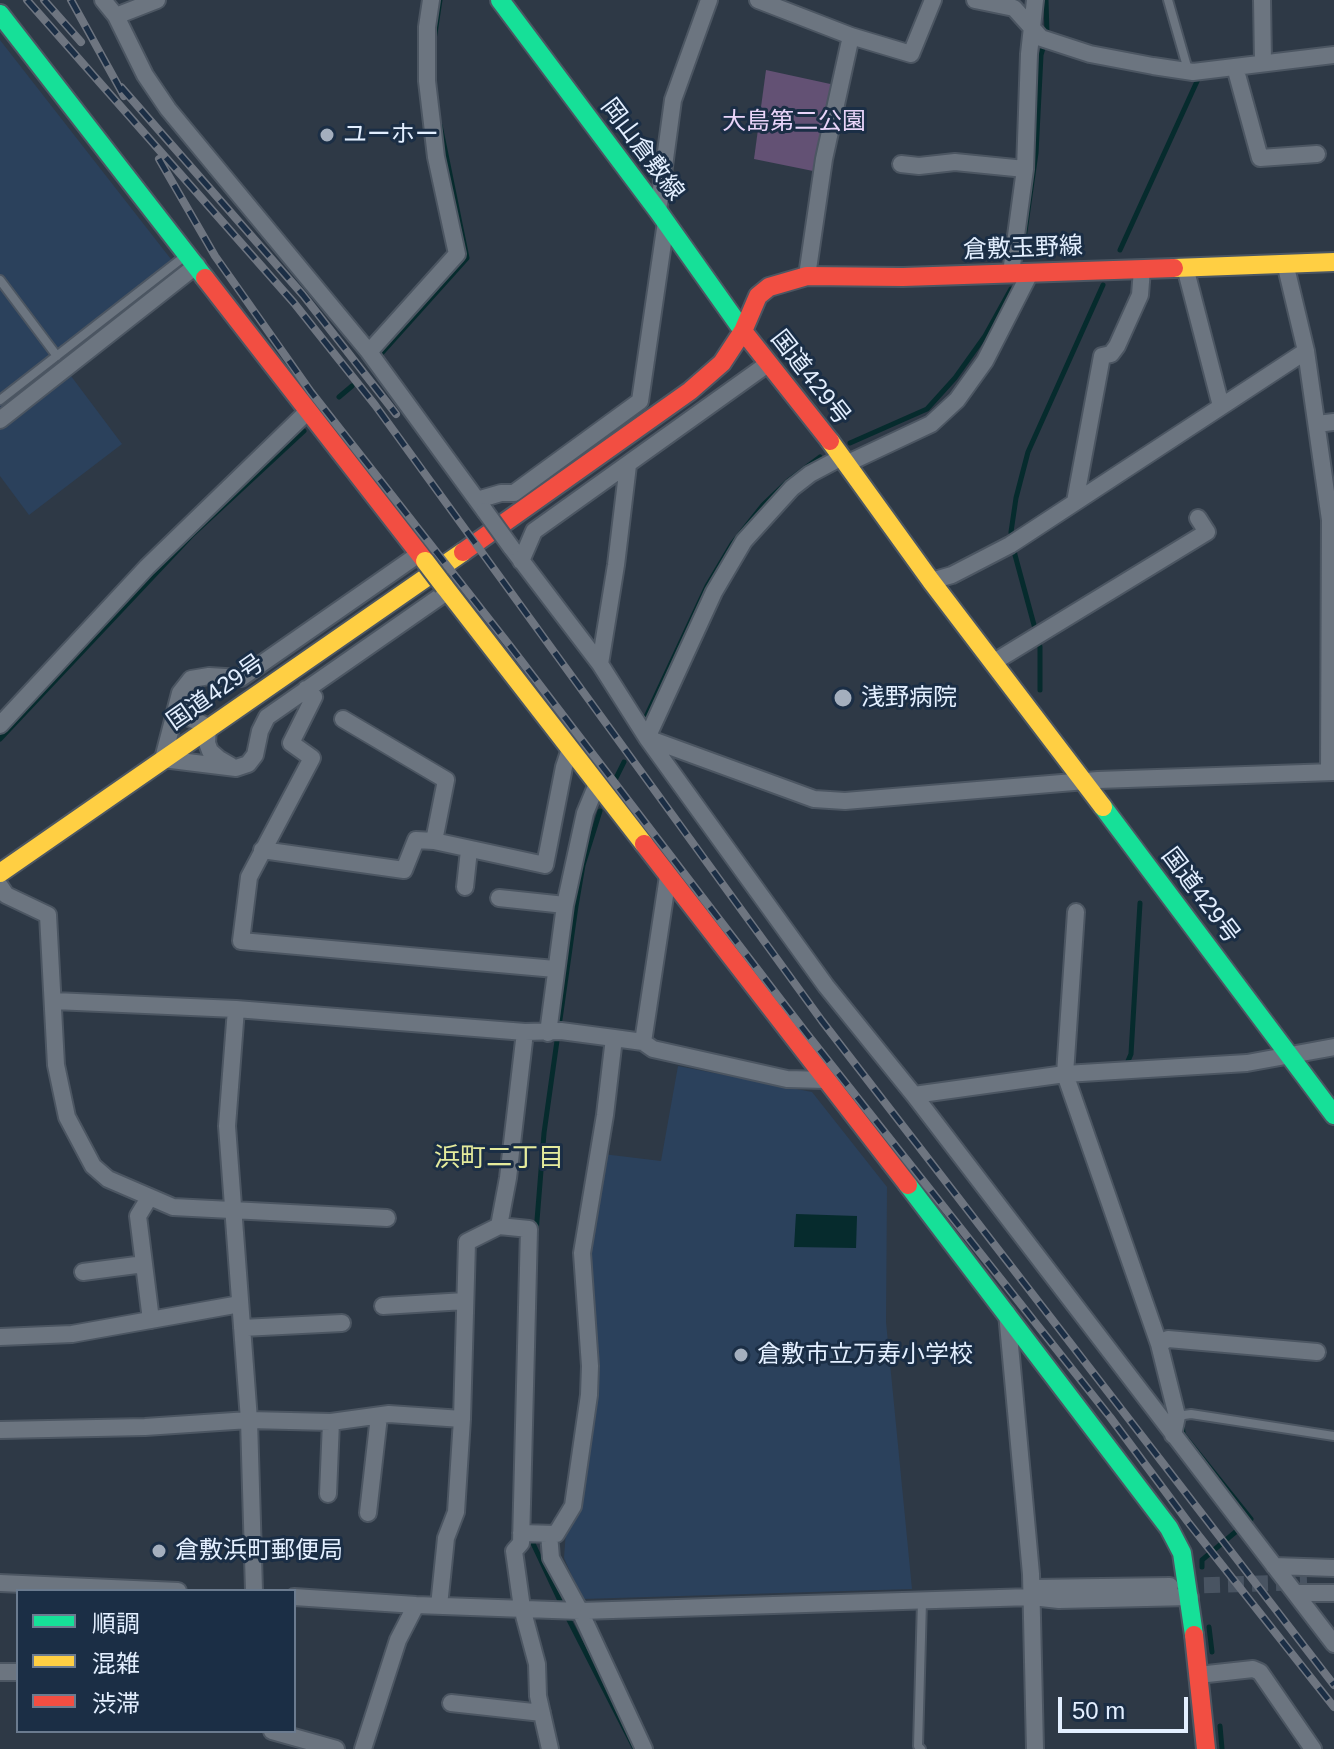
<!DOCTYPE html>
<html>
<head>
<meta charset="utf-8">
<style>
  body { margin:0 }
  #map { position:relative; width:1334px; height:1749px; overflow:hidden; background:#2e3946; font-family:Helvetica,"Noto Sans JP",sans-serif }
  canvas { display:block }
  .legend { position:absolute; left:16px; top:1589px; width:280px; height:144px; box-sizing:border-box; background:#1b2e45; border:2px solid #6b7b8f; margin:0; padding:10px 14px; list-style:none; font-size:24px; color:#e3efff }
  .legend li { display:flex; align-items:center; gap:16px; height:40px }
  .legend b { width:40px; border:2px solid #6b7b8f }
  .scale { position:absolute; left:1058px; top:1697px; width:130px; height:36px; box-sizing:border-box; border:4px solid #e3efff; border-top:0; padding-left:10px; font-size:24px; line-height:28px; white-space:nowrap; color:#e3efff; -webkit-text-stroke:6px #1b2e45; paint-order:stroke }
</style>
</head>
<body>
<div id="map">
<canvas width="1334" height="1749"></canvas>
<ul class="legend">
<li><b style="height:10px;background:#16e098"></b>順調</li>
<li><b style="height:10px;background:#ffcf43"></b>混雑</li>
<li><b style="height:10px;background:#f24e42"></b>渋滞</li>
</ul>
<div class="scale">50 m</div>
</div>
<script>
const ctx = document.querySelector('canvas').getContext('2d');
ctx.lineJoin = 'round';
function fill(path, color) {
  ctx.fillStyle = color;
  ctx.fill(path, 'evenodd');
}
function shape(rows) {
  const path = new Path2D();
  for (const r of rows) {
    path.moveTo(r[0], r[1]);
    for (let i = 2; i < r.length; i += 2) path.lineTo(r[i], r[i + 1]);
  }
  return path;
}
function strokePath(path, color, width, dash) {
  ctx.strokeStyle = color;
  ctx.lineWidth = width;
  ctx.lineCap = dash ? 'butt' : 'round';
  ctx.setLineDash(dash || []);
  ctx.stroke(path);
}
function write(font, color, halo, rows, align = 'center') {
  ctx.font = font + ' Helvetica,"Noto Sans JP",sans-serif';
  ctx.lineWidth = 6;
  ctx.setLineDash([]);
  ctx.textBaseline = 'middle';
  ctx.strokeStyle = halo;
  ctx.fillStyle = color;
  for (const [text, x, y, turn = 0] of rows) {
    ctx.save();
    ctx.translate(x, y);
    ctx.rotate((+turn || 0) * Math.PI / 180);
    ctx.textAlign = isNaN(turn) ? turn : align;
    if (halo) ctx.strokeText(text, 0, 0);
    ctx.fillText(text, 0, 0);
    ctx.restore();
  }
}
const built = shape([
  [0,40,181,272,0,413],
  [68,372,122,444,29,515,0,476,0,424],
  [678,1066,812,1092,887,1187,886,1322,912,1589,582,1599,564,1558,566,1530,579,1506,588,1260,603,1154,661,1161]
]);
const green = shape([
  [766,70,835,85,818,172,754,159]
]);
const water = shape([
  [796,1214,857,1216,856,1248,794,1247]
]);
const stream = shape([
  [434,40,440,0],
  [1120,250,1199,77],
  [1022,253,1036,153,1041,55,1047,34,1046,0],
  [379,356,467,258,440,125],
  [339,397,352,386],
  [850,443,927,409,955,378,985,336,1011,289],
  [1040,690,1040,647,1015,555,1011,532,1016,498,1028,452,1103,285],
  [645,719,707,586,732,544,763,505,788,481,820,457],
  [0,739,191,536,304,431],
  [612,786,624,762],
  [1128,1061,1131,1054,1140,903],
  [536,1233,544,1133,576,906,583,865,600,811],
  [1182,1423,1183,1434,1251,1519,1202,1560,1202,1567],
  [529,1535,562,1605],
  [566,1614,635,1749],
  [1209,1627,1212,1652],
  [1220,1726,1222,1749]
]);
const streetTunnel = shape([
  [1180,1586,1307,1582]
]);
const lane = shape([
  [1168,0,1188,70],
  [0,280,57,356],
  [0,400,185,256],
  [1177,1416,1191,1414,1334,1436],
  [921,1749,918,1746,922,1601]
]);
const street = shape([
  [103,0,116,16,145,75,168,109,369,352,485,511],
  [758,0,851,36,911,54,933,0],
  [975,0,1014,8,1041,38,1090,54,1153,66,1193,72,1334,55],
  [1262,0,1263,62],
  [116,16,157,0],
  [1235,67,1260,158,1317,154],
  [901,164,919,166,955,162,1025,169],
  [658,211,673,100,709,0],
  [1285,263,1306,351,1330,520,1329,772],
  [1185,267,1221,406],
  [1011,273,1025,169,1029,54,1035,0],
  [807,276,824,159,851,36],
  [369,352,457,254,436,157,427,81,427,27,431,0],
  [0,420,197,265],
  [1317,424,1334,422],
  [846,464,931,424,957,400,985,361,1030,273],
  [477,500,501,493,514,493,640,401,666,222],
  [1075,502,1102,356,1111,354,1117,346,1140,295,1142,269],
  [511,547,600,664,647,738,826,986,914,1095,1334,1644],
  [419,554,241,678,209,676,191,679,180,693,163,759,236,768,248,764,255,755,260,731,267,717,448,591],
  [521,561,534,531,769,363],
  [931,581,952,575,1010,545,1306,351],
  [994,662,1207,532,1198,518],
  [600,664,616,565,628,465],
  [306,689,314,697,291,743,312,758,249,877,241,941,555,969],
  [180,695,182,707,186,716,208,727,207,743,210,751,219,759,231,766],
  [343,719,446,780,434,841,545,865,564,767,570,749],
  [0,725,147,567,308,411],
  [647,738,814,799,845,801,1098,780,1334,772],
  [647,738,714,592,744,541,792,488,810,474,842,457],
  [262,850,404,870,416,840,434,841],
  [0,886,6,895,48,915,56,1065,67,1117,93,1166,108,1179,173,1207,387,1218],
  [465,887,469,850],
  [499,898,565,905],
  [1076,912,1065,1074,1159,1344,1177,1416,1173,1435],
  [54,1001,236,1009],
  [548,1033,565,905,585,813,597,784],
  [643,1042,668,876],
  [914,1095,1065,1074,1247,1063,1334,1047],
  [149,1198,138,1216,151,1320],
  [499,1226,529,1229,521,1543,514,1551,522,1608,537,1664,538,1696,550,1749],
  [83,1272,144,1264],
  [383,1306,465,1301],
  [1007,1313,1031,1574,1035,1749],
  [242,1328,342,1323],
  [0,1337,72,1334,240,1304],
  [1159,1344,1168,1339,1317,1352],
  [0,1430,145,1427,249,1420,331,1422,389,1414,462,1419],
  [328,1494,331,1422],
  [368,1513,379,1416],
  [521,1533,556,1534,573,1506,589,1395,590,1366,582,1253,605,1115,614,1038],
  [549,1534,551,1558,580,1611,644,1749],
  [1274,1566,1334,1568],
  [0,1583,178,1591],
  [1033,1588,1170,1586],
  [254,1591,249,1420,227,1126,236,1009,525,1032,561,1031,614,1038,643,1042,653,1049,787,1079,826,1080],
  [1295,1593,1334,1593],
  [294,1597,416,1605,580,1611,1032,1597,1059,1600,1190,1597],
  [439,1606,446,1538,456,1512,462,1419,467,1242,499,1226,508,1178,525,1032],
  [0,1672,18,1672],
  [1198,1675,1253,1669,1260,1672,1313,1749],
  [451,1703,542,1713],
  [272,1731,336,1749],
  [363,1749,398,1640,416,1605]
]);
const fast = shape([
  [500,0,658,211,743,331],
  [0,14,205,278],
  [1103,807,1334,1115],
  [908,1185,1169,1528,1182,1553,1194,1635]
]);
const slow = shape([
  [1174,268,1334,262],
  [830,441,931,581,1103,807],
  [444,586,644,844],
  [0,873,463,552]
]);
const jam = shape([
  [205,278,425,561],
  [743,331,758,296,769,287,807,276,903,277,1174,268],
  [463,552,690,391,722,363,743,331,830,441],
  [644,844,908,1185],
  [1194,1635,1206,1749]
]);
const rail = shape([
  [27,0,294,303,375,405,822,1021,1334,1685],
  [44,0,81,42],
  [71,0,124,96],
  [121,87,303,295,396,414],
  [159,159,215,256,311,392,510,646,807,1034,1110,1417,1188,1522,1334,1707]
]);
const streetBridge = shape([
  [485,511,511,547]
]);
const slowBridge = shape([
  [425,561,444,586]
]);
const markers = [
  [327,135,8,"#a4afbe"],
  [843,698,10,"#a4afbe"],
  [741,1355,8,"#a4afbe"],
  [159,1551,8,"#a4afbe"]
];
const parkNames = [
  ["大島第二公園",794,122]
];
const poiNames = [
  ["ユーホー",343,135],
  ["浅野病院",861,698],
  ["倉敷市立万寿小学校",757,1355],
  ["倉敷浜町郵便局",175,1551]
];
const streetNames = [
  ["岡山倉敷線",642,150,53],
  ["倉敷玉野線",1023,249,-2],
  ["国道429号",810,378,52],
  ["国道429号",216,693,-35],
  ["国道429号",1200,896,53]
];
const neighbourhoodNames = [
  ["浜町二丁目",499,1159]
];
fill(built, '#2b415c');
fill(green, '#635174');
fill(water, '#062b2d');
strokePath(stream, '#062b2d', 5);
strokePath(streetTunnel, '#495462', 16, [16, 8]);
strokePath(lane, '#4c5662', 12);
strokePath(street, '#4c5662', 20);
strokePath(fast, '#4c5662', 22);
strokePath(slow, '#4c5662', 22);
strokePath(jam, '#4c5662', 22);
strokePath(lane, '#6c7580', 8);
strokePath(street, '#6c7580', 16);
strokePath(fast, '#16e098', 18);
strokePath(slow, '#ffcf43', 18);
strokePath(jam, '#f24e42', 18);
strokePath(rail, '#6e7580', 8);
strokePath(rail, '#1b2e45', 5, [15]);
strokePath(streetBridge, '#4c5662', 20, []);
strokePath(slowBridge, '#4c5662', 22, []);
strokePath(streetBridge, '#6c7580', 16);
strokePath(slowBridge, '#ffcf43', 18);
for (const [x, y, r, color] of markers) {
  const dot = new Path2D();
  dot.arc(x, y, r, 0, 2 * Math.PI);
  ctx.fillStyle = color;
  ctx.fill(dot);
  strokePath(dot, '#1b2e45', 3);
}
write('24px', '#e9d4f9', '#1b2e45', parkNames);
write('24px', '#e3efff', '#1b2e45', poiNames, 'left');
write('24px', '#e3efff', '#1b2e45', streetNames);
write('26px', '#e5eb9c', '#1b2e45', neighbourhoodNames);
</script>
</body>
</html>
